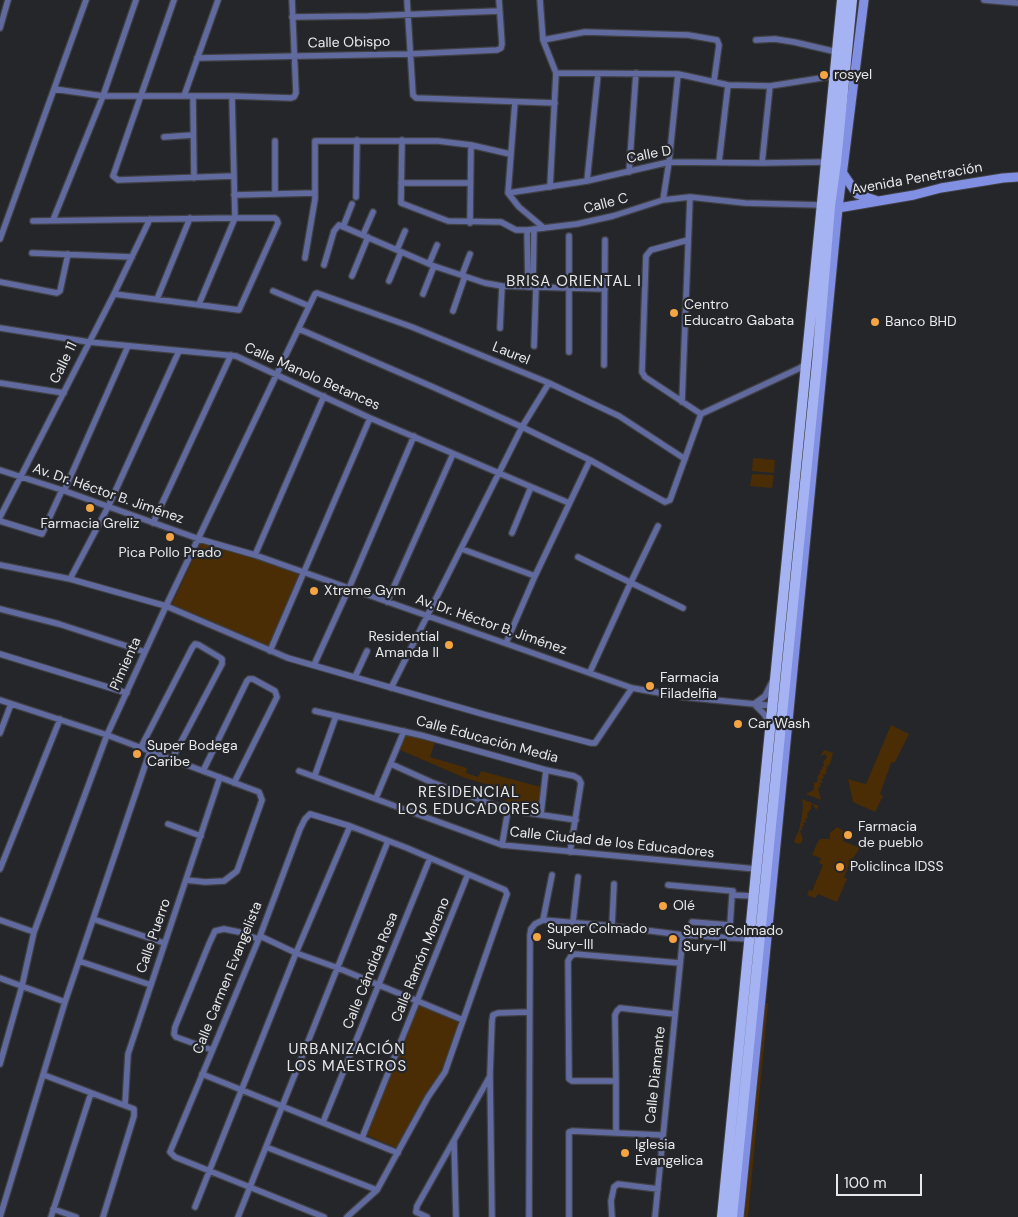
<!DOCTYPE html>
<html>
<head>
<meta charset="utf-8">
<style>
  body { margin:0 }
  #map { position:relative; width:1018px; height:1217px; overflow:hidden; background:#25262a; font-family:"DM Sans",sans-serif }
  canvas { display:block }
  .scale { position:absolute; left:836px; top:1174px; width:86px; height:22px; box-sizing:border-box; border:2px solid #e7e8ea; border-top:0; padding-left:6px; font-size:15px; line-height:18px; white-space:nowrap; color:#e7e8ea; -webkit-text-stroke:4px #25262a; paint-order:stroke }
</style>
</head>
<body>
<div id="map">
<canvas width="1018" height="1217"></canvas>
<div class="scale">100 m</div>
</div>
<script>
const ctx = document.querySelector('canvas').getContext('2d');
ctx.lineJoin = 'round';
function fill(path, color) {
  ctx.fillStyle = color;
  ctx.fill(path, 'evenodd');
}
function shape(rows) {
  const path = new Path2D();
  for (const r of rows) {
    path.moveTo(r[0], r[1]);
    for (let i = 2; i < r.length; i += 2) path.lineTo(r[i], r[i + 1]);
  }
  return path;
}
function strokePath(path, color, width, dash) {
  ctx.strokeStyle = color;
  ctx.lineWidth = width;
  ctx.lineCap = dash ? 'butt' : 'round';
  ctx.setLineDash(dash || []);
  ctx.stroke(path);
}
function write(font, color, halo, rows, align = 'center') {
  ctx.font = font + ' "DM Sans",sans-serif';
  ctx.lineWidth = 4.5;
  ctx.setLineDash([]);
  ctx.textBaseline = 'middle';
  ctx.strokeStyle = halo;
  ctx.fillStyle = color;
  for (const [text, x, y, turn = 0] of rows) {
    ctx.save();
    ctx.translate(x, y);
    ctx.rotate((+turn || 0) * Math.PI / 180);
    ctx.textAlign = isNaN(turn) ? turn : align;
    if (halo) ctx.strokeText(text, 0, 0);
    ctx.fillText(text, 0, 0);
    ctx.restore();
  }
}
const green = shape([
  [753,458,775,460,774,473,752,471],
  [752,474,774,475,772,488,750,486],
  [202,540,299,574,271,648,172,604],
  [891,725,909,734,895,762,891,763,880,794,883,796,875,812,853,802,848,779,866,784],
  [406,735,435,742,430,757,467,768,466,773,478,777,481,771,541,787,539,810,514,809,504,805,509,791,465,778,400,750],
  [824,750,833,753,830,764,827,767,826,774,823,775,824,778,821,779,823,782,820,783,821,786,818,788,821,800,806,794,814,790,814,783,817,782,818,775,820,774,820,771,822,769,822,767,824,766,823,762,827,757,825,754,820,756],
  [802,799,819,806,816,810,813,804,811,805,811,809,807,814,808,818,805,819,806,822,803,823,804,826,802,827,802,830,800,831,803,840,801,843,797,844,794,841,799,830,802,816,803,805],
  [837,827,846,832,843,841,860,848,851,861,844,877,847,879,837,902,818,894,815,898,807,895,809,890,812,891,823,865,819,863,821,858,812,855,818,841,821,839,830,839,830,833],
  [754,1002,768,1003,748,1217,732,1217],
  [418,1007,423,1007,458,1022,458,1025,443,1070,427,1093,396,1148,367,1135]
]);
const street = shape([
  [174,0,113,176,118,180,234,176],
  [407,0,413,95,416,98,555,103],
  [540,0,543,40,556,73,550,187],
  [984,0,1018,3],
  [292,17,369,16,499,11],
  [0,28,8,0],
  [543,40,585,32,688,35,717,40,719,45,714,81],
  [756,40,775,39,794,42,837,52],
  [197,58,409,54,497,50,501,48,502,44,499,0],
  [556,73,678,74,728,85,770,86,834,76],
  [54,89,103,96,232,96,291,98,294,97,296,93,292,0],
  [184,96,218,0],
  [193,96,194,178],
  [515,102,508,193,519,207,544,228],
  [164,137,193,135],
  [402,140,401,203,448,221,501,222,516,230,527,230,577,224,613,216,663,200,690,197,745,203,821,205],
  [719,162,728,85],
  [762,163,770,86],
  [629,172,636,73],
  [587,181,598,74],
  [401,183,470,183],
  [508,193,587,181,669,162,762,163,826,162],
  [275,194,275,141],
  [234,195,314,193],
  [356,197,357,140],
  [663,200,669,162,678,74],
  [53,220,103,96,136,0],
  [33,221,235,218,275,218,277,220,278,223,239,310,114,294],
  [470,223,471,145],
  [343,227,352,204],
  [527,230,528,287],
  [363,235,373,212],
  [0,239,86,0],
  [688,240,651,250,646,256,642,372,645,377,701,414],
  [397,250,405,231],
  [32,253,132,257],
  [305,258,315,199,315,141,438,141,471,145,510,154],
  [429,264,437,245],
  [324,265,334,231,339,225,434,266,485,283,502,286,605,289],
  [462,275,470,254],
  [352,276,368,237],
  [389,281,401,252],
  [0,282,57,293,60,291,68,254],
  [533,287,534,229],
  [273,291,309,306],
  [423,294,434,266],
  [157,299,190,218],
  [199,304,235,218,232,96],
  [453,311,465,276],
  [0,328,89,342,236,356,370,418,569,503],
  [500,328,502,286],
  [299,329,433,387,522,427,590,460,665,502,670,500,701,414,800,368,805,364],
  [534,346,536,287],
  [569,352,569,236],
  [604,365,605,240],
  [0,383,64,393],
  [682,402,690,197],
  [0,470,62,490,199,539,255,555,632,688,683,697,775,706],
  [64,491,128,346],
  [0,517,114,294,150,219],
  [0,521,42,534,62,490],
  [153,523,231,355],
  [512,533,531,487],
  [462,549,535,576],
  [255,555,324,396],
  [578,557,683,608],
  [0,565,70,579,166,606,288,658,486,715,591,743,595,743,632,688],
  [70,579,108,507,179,351],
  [387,602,453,454],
  [0,609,59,624,145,652],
  [506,643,535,576,590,460],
  [270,651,370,418],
  [0,654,127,693],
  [314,665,349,588,414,436],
  [590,672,631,582,658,526],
  [355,677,367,651],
  [391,688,522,427,549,383],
  [0,700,107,735,259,792,262,800,237,871,224,881,205,882,186,880],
  [315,711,424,736,546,770,574,776,579,779,581,783,570,852],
  [770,724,764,714,754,704,765,696,772,682],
  [0,733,11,704],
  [141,747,192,648,195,644,199,645,219,657,222,659,222,664,172,759],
  [391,764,431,782,508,810,576,820],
  [203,771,247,681,249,679,253,679,275,691,277,697,234,783],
  [299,771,502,845,756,869],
  [315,775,336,716],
  [376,798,404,731],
  [541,814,546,770],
  [168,824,201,836],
  [502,845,508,810],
  [0,869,60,719],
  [668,885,733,891,732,895],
  [93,919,164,943],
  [0,920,34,932],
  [543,920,552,875],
  [573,922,578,877],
  [692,922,730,925,732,895,753,896],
  [612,926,614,884],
  [260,936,296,953,338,968,463,1020],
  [79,961,151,985],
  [0,978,65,1002],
  [212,1050,176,1037,174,1034,175,1027,209,944,215,931,224,929,239,932,258,939],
  [0,1064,22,986,34,932,107,735,166,606,315,294,317,293,412,327,549,383,619,416,685,459],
  [202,1074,398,1153],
  [44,1075,134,1109,134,1116,103,1217],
  [616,1081,615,1015,617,1011,620,1008,674,1014],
  [125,1105,128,1054,220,777],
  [323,1122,430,858],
  [616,1132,616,1081,572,1081,569,1079,568,961,571,956,575,954,680,963],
  [362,1138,468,874],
  [454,1141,456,1217],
  [266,1147,377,1190],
  [195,1207,296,953,350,826],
  [53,1209,76,1217],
  [0,1217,65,1002,150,751],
  [51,1217,91,1093],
  [238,1217,388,841],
  [324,1217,175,1157,170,1152,260,936,300,829,305,819,310,814,350,826,407,848,505,890,507,894,445,1072,428,1097,377,1190,347,1217],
  [427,1217,416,1212,417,1206,490,1076],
  [492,1217,490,1074,492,1021,493,1015,498,1013,529,1012],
  [529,1217,530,935,531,929,535,924,543,920,612,926,683,935,749,939],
  [569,1217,569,1132,572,1131,662,1135],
  [612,1217,611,1201,614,1187,618,1184,658,1189],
  [655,1217,683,935]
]);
const secondary = shape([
  [842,172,857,194,875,200],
  [833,207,838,208,914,195,941,188,1003,178,1018,177],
  [739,1217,762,988,838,208,864,0]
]);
const primary = shape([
  [722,1217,842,0],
  [732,1217,817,363,830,206,836,162,852,0]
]);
const markers = [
  [824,75,5,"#f4a443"],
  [674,313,5,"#f4a443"],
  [875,322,5,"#f4a443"],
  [90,508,5,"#f4a443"],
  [170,537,5,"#f4a443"],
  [314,591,5,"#f4a443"],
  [449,645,5,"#f4a443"],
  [650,686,5,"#f4a443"],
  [738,724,5,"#f4a443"],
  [137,754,5,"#f4a443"],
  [848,835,5,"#f4a443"],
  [840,867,5,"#f4a443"],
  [663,906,5,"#f4a443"],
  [537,937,5,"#f4a443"],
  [673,939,5,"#f4a443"],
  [625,1153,5,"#f4a443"]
];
const streetNames = [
  ["Calle Obispo",349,43,-1],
  ["Calle D",649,155,-11],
  ["Avenida Penetración",917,179,-10],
  ["Calle C",606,204,-15],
  ["Laurel",511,354,22],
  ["Calle 11",64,363,-64],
  ["Calle Manolo Betances",312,377,24],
  ["Av. Dr. Héctor B. Jiménez",108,494,19],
  ["Av. Dr. Héctor B. Jiménez",491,625,19],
  ["Pimienta",126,664,-66],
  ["Calle Educación Media",487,740,15],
  ["Calle Ciudad de los Educadores",612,843,6],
  ["Calle Puerro",154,936,-71],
  ["Calle Ramón Moreno",421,960,-68],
  ["Calle Cándida Rosa",371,971,-68],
  ["Calle Carmen Evangelista",228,978,-68],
  ["Calle Diamante",656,1075,-84]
];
const poiNames = [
  ["rosyel",834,75],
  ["Centro",684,305],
  ["Educatro Gabata",684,321],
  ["Banco BHD",885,322],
  ["Farmacia Greliz",90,524,"center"],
  ["Pica Pollo Prado",170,553,"center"],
  ["Xtreme Gym",324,591],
  ["Residential",439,637,"right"],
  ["Amanda II",439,653,"right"],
  ["Farmacia",660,678],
  ["Filadelfia",660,694],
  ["Car Wash",748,724],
  ["Super Bodega",147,746],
  ["Caribe",147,762],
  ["Farmacia",858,827],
  ["de pueblo",858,843],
  ["Policlinca IDSS",850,867],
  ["Olé",673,906],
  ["Super Colmado",547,929],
  ["Sury-III",547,945],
  ["Super Colmado",683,931],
  ["Sury-II",683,947],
  ["Iglesia",635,1145],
  ["Evangelica",635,1161]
];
const neighbourhoodNames = [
  ["BRISA ORIENTAL I",574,282],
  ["RESIDENCIAL",469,793],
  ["LOS EDUCADORES",469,810],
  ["URBANIZACIÓN",347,1050],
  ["LOS MAESTROS",347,1067]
];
fill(green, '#4a2c05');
strokePath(street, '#404145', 8);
strokePath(secondary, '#404145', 11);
strokePath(primary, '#404145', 12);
strokePath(street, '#616a9e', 5.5);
strokePath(secondary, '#8290e3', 9);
strokePath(primary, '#a6b3f2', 10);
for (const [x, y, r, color] of markers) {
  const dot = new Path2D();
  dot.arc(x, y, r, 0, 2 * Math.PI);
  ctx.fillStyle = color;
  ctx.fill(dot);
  strokePath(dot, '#25262a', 2);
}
write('14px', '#e7e8ea', '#25262a', streetNames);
write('14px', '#e7e8ea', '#25262a', poiNames, 'left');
ctx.letterSpacing = '1px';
write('15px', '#e7e8ea', '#25262a', neighbourhoodNames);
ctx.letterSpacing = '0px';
</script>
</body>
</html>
